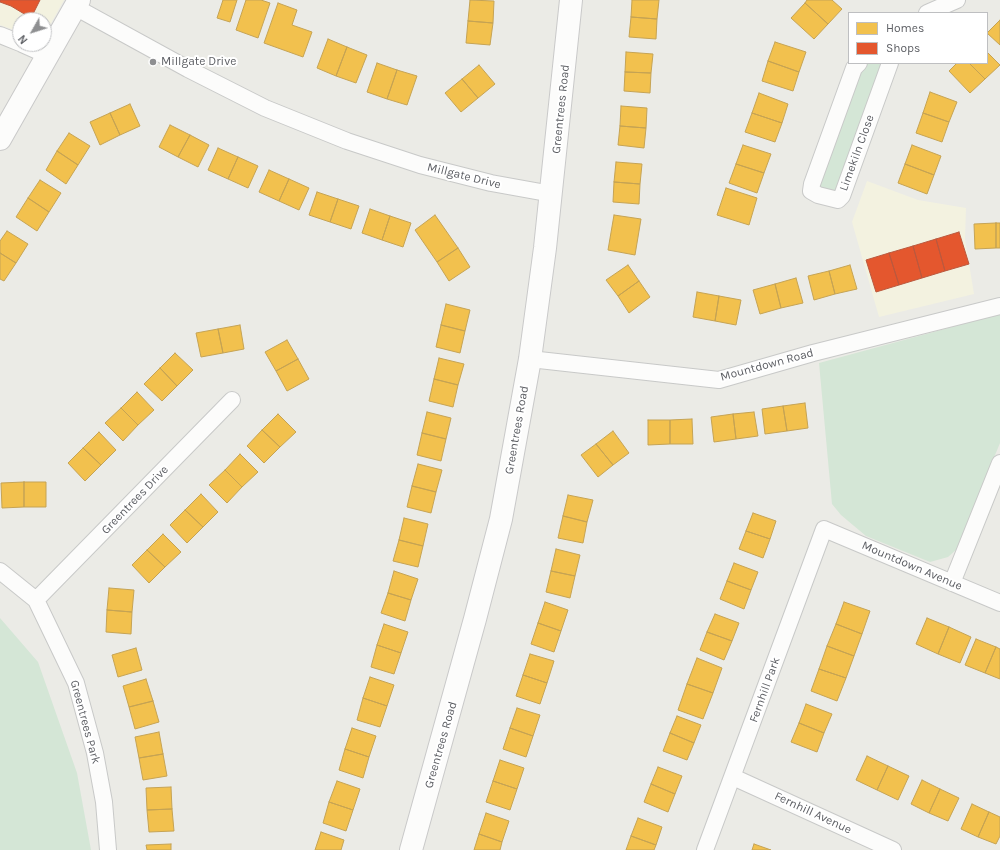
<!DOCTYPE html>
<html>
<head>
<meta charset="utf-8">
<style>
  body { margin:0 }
  #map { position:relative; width:1000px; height:850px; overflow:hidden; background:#ebebe6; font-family:Karla,sans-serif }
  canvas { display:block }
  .legend { position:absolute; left:848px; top:12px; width:140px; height:52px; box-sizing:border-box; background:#fff; border:1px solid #bebfc1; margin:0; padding:5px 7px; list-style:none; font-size:12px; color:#5c5e63 }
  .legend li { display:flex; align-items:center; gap:8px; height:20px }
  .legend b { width:20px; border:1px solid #bebfc1 }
  .north { position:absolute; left:12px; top:12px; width:40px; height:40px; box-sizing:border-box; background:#fff; border:1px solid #bebfc1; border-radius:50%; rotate:231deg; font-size:11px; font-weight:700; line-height:16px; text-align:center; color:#5c5e63 }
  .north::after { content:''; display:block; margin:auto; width:14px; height:18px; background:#8e8f91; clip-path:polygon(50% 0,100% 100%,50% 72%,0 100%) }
</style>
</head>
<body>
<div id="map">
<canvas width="1000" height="850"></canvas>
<ul class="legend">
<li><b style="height:11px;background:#f2c14e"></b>Homes</li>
<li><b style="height:11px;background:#e4572e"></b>Shops</li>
</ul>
<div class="north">N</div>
</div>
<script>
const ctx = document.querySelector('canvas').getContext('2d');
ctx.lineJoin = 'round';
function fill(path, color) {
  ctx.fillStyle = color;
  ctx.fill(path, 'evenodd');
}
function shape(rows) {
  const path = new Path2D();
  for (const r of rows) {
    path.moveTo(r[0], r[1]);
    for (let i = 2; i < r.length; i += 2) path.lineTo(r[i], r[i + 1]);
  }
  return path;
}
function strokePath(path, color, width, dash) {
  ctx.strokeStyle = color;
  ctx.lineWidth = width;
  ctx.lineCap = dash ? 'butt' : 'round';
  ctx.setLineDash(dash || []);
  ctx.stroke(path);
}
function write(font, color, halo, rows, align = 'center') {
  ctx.font = font + ' Karla,sans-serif';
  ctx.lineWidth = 4;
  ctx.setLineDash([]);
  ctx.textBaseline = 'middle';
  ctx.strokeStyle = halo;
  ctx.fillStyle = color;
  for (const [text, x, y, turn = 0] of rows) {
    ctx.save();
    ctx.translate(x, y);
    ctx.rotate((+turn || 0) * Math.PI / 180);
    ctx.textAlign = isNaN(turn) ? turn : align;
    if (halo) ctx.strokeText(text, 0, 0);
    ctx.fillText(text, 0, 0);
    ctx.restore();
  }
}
const commercial = shape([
  [0,0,64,0,46,32,44,32,44,20,20,20,20,32,0,25],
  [867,181,918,200,966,208,965,239,974,294,879,317,852,222]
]);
const green = shape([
  [868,63,882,63,834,195,818,188,862,69],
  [1000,314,1000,443,956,550,948,557,930,562,866,536,841,515,832,504,819,363],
  [0,618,38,662,77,773,91,850,0,850]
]);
const homes = shape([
  [223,0,237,0,230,22,217,18,223,0],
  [246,0,261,0,270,3,258,38,236,30,246,0],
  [470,0,494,1,493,23,468,21,470,0],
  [632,0,659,0,657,19,631,17,632,0],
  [807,0,832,0,842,9,828,24,805,3,807,0],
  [278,3,297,10,292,25,312,32,303,57,264,43,278,3],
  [805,3,828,24,814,39,791,18,805,3],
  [631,17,657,19,656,39,629,37,631,17],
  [1000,20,1000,45,987,33,1000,20],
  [468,21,493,23,490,45,466,43,468,21],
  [328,39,347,47,336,76,317,68,328,39],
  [775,42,806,52,799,72,768,61,775,42],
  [347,47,367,55,356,83,336,76,347,47],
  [626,52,653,54,651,73,625,72,626,52],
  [987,52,1000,65,985,79,969,63,987,63,987,52],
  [768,61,799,72,793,91,762,81,768,61],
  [377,63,397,70,387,99,367,92,377,63],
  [957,63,969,63,985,79,970,93,949,71,957,63],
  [479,65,495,84,478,98,462,79,479,65],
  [397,70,417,76,407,105,387,99,397,70],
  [625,72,651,73,650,93,624,91,625,72],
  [462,79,478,98,461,112,445,93,462,79],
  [930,92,957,102,949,122,923,113,930,92],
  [759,93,788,104,782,123,752,113,759,93],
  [130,104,140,126,120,135,110,113,130,104],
  [621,106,647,108,646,128,620,126,621,106],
  [110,113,120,135,100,145,90,122,110,113],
  [752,113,782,123,775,142,745,132,752,113],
  [923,113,949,122,942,142,916,133,923,113],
  [170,125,190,135,178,157,159,147,170,125],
  [620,126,646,128,644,148,618,145,620,126],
  [69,133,90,146,78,165,57,151,69,133],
  [190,135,209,145,198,167,178,157,190,135],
  [743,145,771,154,764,173,736,164,743,145],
  [912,145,941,156,934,175,905,164,912,145],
  [218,148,238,157,228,179,208,170,218,148],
  [57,151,78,165,66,184,46,170,57,151],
  [238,157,258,166,248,188,228,179,238,157],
  [616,162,642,164,640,184,614,182,616,162],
  [736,164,764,173,757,193,729,183,736,164],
  [905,164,934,175,927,194,898,183,905,164],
  [269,170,289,179,279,201,259,192,269,170],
  [289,179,309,188,299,210,279,201,289,179],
  [40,180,61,193,49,212,28,198,40,180],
  [614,182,640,184,639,204,613,202,614,182],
  [726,188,757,198,749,225,717,215,726,188],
  [317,192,338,199,330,222,309,215,317,192],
  [28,198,49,212,37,231,16,217,28,198],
  [338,199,359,206,351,229,330,222,338,199],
  [370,209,390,216,382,240,362,233,370,209],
  [435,215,458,248,437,262,415,230,435,215],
  [614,215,641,219,635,255,608,250,614,215],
  [390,216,411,223,403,247,382,240,390,216],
  [996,223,1000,223,1000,248,996,248,996,223],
  [996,223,996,248,975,249,974,224,996,223],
  [7,231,28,244,16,263,0,253,0,241,7,231],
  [458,248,470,267,449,281,437,262,458,248],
  [0,253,16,263,4,281,0,279,0,253],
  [628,265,639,281,618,296,606,280,628,265],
  [850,265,857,289,835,294,829,271,850,265],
  [829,271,835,294,814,300,808,276,829,271],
  [796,278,803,303,781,308,775,284,796,278],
  [639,281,650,297,629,313,618,296,639,281],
  [775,284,781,308,760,314,753,290,775,284],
  [697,292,719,296,715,321,693,317,697,292],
  [719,296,741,300,736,325,715,321,719,296],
  [446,304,470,310,465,331,441,325,446,304],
  [240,325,244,349,223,353,218,329,240,325],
  [441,325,465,331,460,353,436,347,441,325],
  [218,329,223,353,201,357,196,333,218,329],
  [287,340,298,359,276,371,265,352,287,340],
  [175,353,193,370,177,386,160,368,175,353],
  [439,358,464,364,458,385,434,379,439,358],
  [298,359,309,379,287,391,276,371,298,359],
  [160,368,177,386,162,401,144,384,160,368],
  [434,379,458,385,453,407,429,401,434,379],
  [137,392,154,410,138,425,121,408,137,392],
  [805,403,808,428,787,431,783,406,805,403],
  [783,406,787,431,765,434,762,409,783,406],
  [121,408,138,425,123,441,105,423,121,408],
  [427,412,451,418,446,439,422,433,427,412],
  [754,412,758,436,736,439,733,414,754,412],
  [278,414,296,432,280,447,262,430,278,414],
  [733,414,736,439,714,442,711,417,733,414],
  [692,419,693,444,670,444,670,420,692,419],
  [648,420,670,420,670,444,648,445,648,420],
  [262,430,280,447,264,463,247,446,262,430],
  [613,431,629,453,613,465,596,444,613,431],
  [99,432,116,450,101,465,83,448,99,432],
  [422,433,446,439,441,461,417,455,422,433],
  [596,444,613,465,598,477,581,455,596,444],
  [83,448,101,465,85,481,68,463,83,448],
  [240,454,258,472,242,487,225,470,240,454],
  [418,464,442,470,436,492,412,486,418,464],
  [225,470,242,487,227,503,209,485,225,470],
  [24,482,24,507,2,508,1,483,24,482],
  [24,482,46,482,46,507,24,507,24,482],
  [412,486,436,492,431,513,407,507,412,486],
  [201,494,218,512,203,527,185,510,201,494],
  [568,495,593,500,587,522,563,516,568,495],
  [185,510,203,527,187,543,170,525,185,510],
  [753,513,776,521,770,539,746,531,753,513],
  [563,516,587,522,583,543,558,538,563,516],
  [404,518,428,524,423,546,399,540,404,518],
  [746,531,770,539,763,558,739,549,746,531],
  [163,534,181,552,165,567,147,550,163,534],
  [399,540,423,546,418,567,393,561,399,540],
  [556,549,580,555,575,576,551,571,556,549],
  [147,550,165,567,149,583,132,565,147,550],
  [734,563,758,572,751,590,727,581,734,563],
  [394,571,418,579,411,600,388,593,394,571],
  [551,571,575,576,570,598,546,592,551,571],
  [727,581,751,590,744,609,720,599,727,581],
  [109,588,134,590,132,612,107,610,109,588],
  [388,593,411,600,405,621,381,613,388,593],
  [545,602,568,610,561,631,538,623,545,602],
  [844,602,870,611,862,634,836,624,844,602],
  [107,610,132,612,131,634,106,632,107,610],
  [715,614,739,623,732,641,707,632,715,614],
  [927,618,949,627,938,654,916,644,927,618],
  [538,623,561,631,554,652,531,644,538,623],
  [384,624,408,632,401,653,377,645,384,624],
  [836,624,862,634,854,656,827,646,836,624],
  [949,627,971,637,960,663,938,654,949,627],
  [707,632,732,641,724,660,700,650,707,632],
  [976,639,996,647,985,673,965,665,976,639],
  [377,645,401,653,394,674,371,667,377,645],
  [827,646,854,656,846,678,819,669,827,646],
  [996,647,1000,649,1000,679,985,673,996,647],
  [136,648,142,670,118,677,112,655,136,648],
  [530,654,554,661,547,683,523,675,530,654],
  [697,658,722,668,713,693,687,684,697,658],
  [819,669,846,678,837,701,811,691,819,669],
  [523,675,547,683,540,704,516,696,523,675],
  [370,677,394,685,387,706,363,698,370,677],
  [146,679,153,701,129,707,123,686,146,679],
  [687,684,713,693,703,719,678,710,687,684],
  [363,698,387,706,380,727,357,720,363,698],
  [153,701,159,722,135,729,129,707,153,701],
  [806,704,832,714,824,733,799,723,806,704],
  [517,708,540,715,533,736,510,728,517,708],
  [677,716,701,725,694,743,670,733,677,716],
  [799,723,824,733,817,752,791,742,799,723],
  [352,728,376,736,369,757,345,749,352,728],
  [510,728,533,736,526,757,503,749,510,728],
  [159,732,163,754,139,758,135,737,159,732],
  [670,733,694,743,687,760,663,751,670,733],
  [345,749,369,757,363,778,339,770,345,749],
  [163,754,167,776,143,780,139,758,163,754],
  [867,756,888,766,877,790,856,780,867,756],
  [500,760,524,768,517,789,493,781,500,760],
  [888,766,909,776,898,800,877,790,888,766],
  [658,767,682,776,675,794,651,784,658,767],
  [922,780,940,789,929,813,911,804,922,780],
  [337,781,360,789,353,810,329,802,337,781],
  [493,781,517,789,510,810,486,802,493,781],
  [651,784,675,794,668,812,644,802,651,784],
  [171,787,172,809,147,810,146,788,171,787],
  [940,789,959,798,948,821,929,813,940,789],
  [329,802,353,810,346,831,323,823,329,802],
  [972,804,989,812,978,837,961,829,972,804],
  [172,809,174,831,149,832,147,810,172,809],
  [989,812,1000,817,1000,836,996,844,978,837,989,812],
  [486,813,509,821,502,842,479,834,486,813],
  [638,818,662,827,656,845,631,836,638,818],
  [321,832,344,840,341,850,315,850,321,832],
  [479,834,502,842,500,850,474,850,479,834],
  [631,836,656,845,654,850,626,850,631,836],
  [171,844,171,850,147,850,146,845,171,844],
  [754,844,771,850,752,850,754,844]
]);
const shops = shape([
  [0,0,40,0,31,18,11,6,0,2,0,0],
  [959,232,969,264,945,271,936,239,959,232],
  [936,239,945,271,922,278,913,246,936,239],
  [913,246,922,278,899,285,889,253,913,246],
  [889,253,899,285,876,292,866,260,889,253]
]);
const street = shape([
  [75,7,188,69,265,108,347,141,420,165,491,183,552,194],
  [927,13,957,0],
  [0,35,20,43],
  [22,44,49,56],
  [859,63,854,68,812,184,811,191,818,195,838,200,842,196,890,63],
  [530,359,719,380,813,353,1000,306],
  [0,571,36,600,76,683,95,753,104,802,108,850],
  [952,583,1000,463],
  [36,600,232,400],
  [733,777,893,850],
  [705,850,824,529,1000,603]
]);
const secondary = shape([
  [0,139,79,0],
  [411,850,475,619,501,519,530,359,545,248,571,0]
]);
const markers = [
  [153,62,4,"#8e8f91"]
];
const poiNames = [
  ["Millgate Drive",161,62]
];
const streetNames = [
  ["Greentrees Road",561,109,-84],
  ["Limekiln Close",857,153,-70],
  ["Millgate Drive",464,176,14],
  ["Mountdown Road",767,365,-15],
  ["Greentrees Road",517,430,-80],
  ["Greentrees Drive",135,500,-46],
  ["Mountdown Avenue",912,566,23],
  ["Fernhill Park",765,690,-70],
  ["Greentrees Park",85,722,75],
  ["Greentrees Road",441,745,-74],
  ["Fernhill Avenue",813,813,25]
];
fill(commercial, '#f3f2e0');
fill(green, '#d4e6d6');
fill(homes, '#f2c14e');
strokePath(homes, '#c5a354', 1);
fill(shops, '#e4572e');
strokePath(shops, '#bb593e', 1);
strokePath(street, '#c8c9c8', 18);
strokePath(secondary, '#c9c9c9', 24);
strokePath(street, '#fcfcfb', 16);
strokePath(secondary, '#fcfcfb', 22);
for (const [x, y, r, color] of markers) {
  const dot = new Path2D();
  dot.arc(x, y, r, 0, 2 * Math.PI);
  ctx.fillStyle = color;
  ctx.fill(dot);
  strokePath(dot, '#fff', 1.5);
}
write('12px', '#5c5e63', '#fff', poiNames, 'left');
write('12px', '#5c5e63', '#fff', streetNames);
</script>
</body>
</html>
